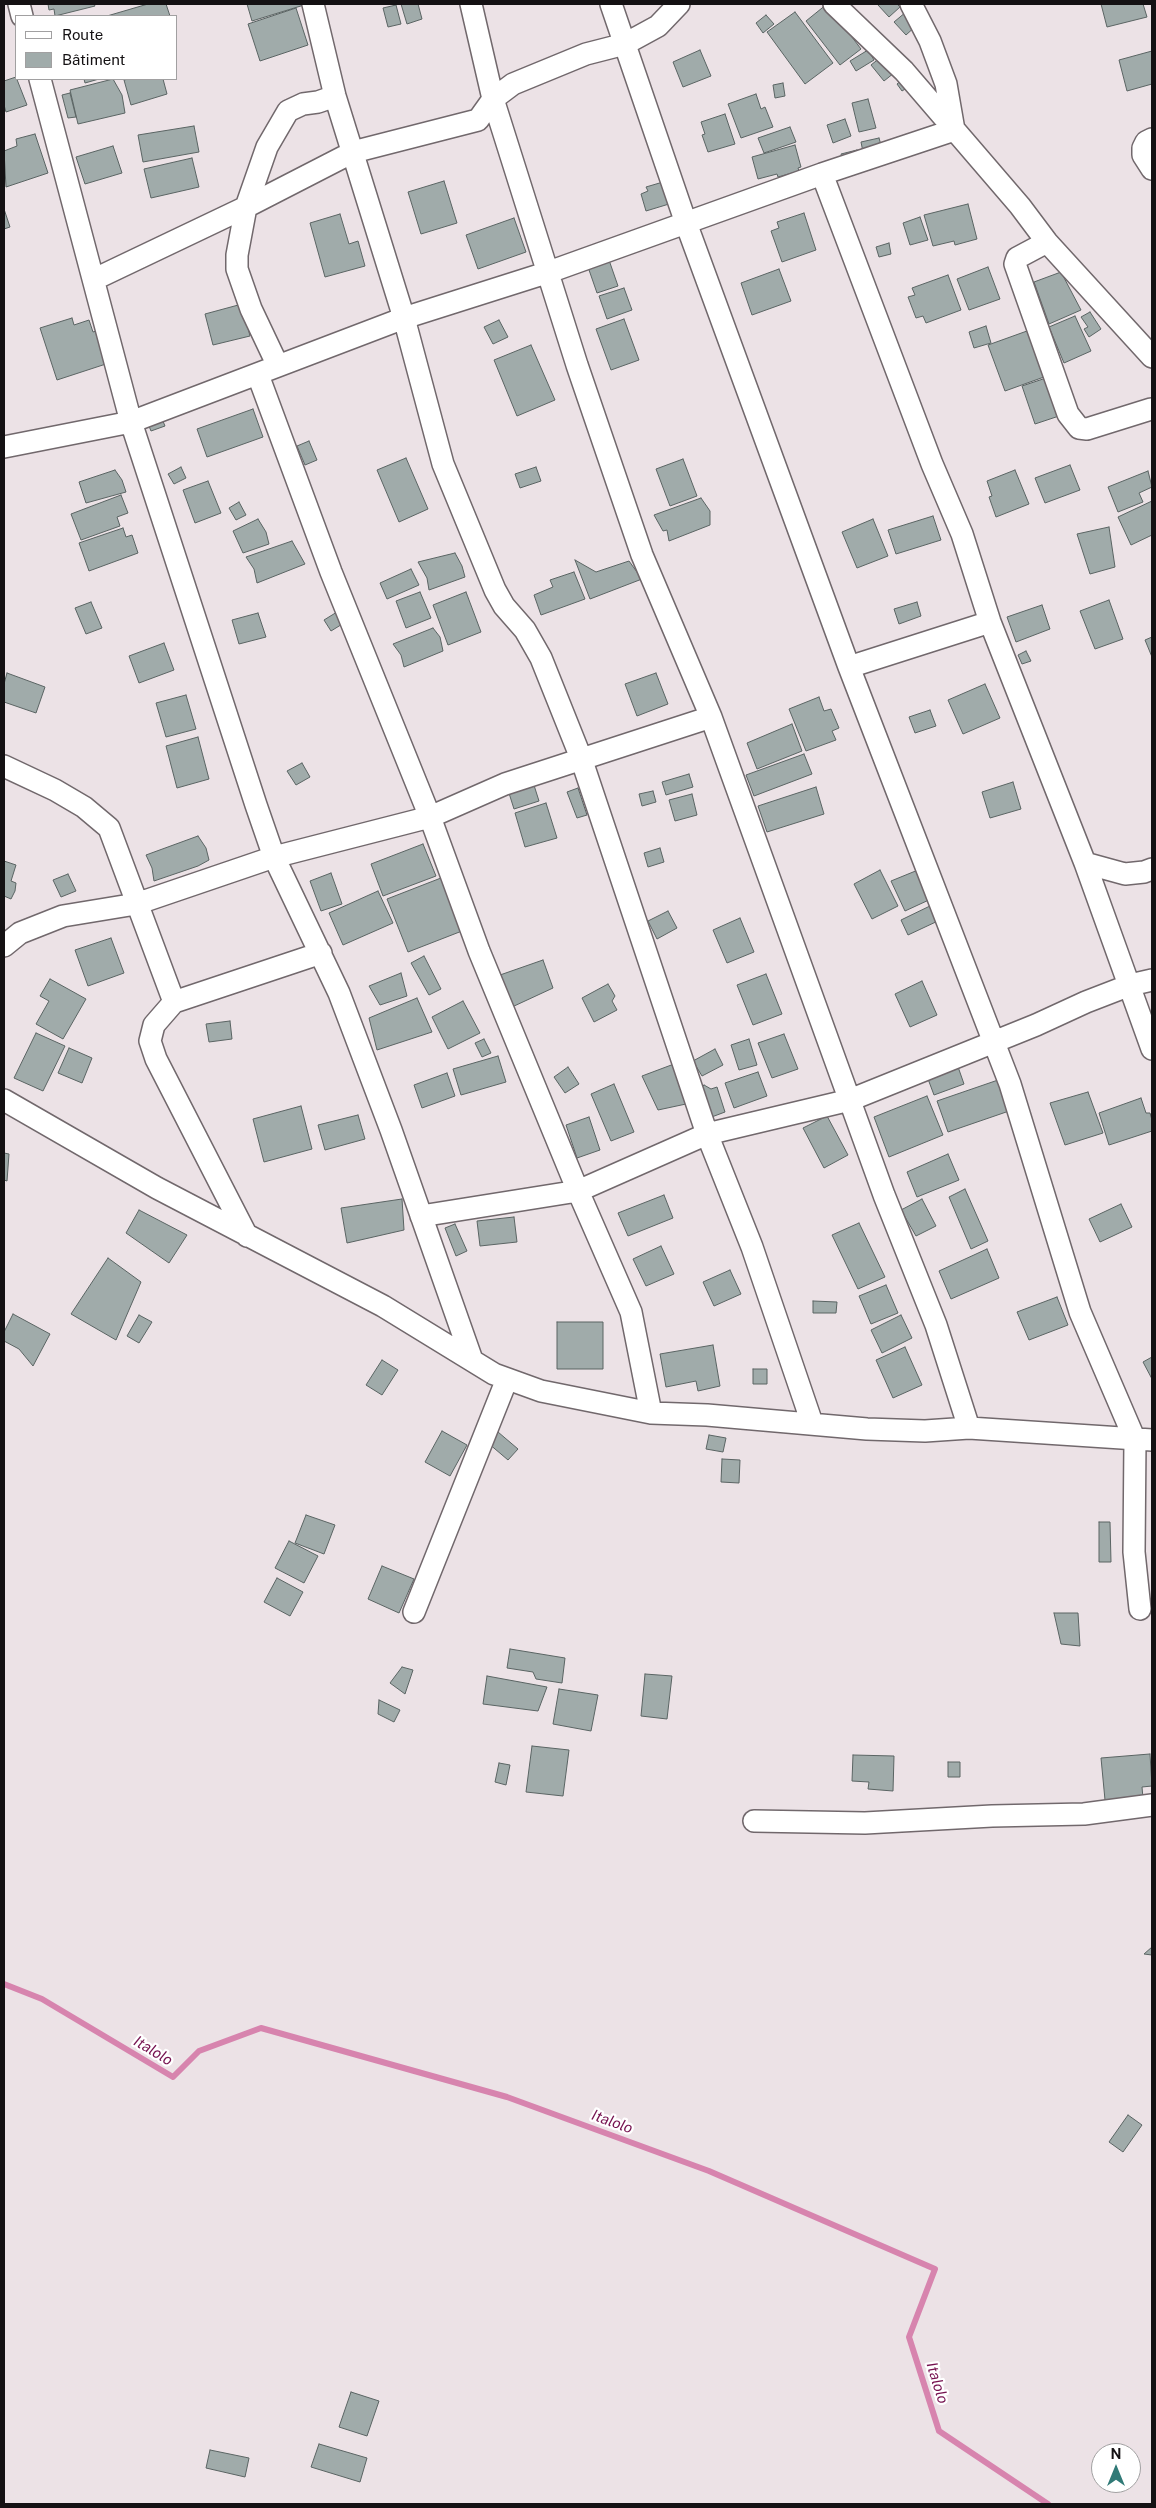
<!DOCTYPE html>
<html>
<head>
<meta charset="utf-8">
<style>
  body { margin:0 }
  #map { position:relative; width:1156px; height:2508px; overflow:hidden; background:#ece2e6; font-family:"Public Sans",sans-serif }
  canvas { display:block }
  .frame { position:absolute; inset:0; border:5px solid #141113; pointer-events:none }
  .legend { position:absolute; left:15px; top:15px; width:162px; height:65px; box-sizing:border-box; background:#fff; border:1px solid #a1a0a1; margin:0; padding:6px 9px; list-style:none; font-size:15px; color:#141113 }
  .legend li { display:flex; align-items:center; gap:10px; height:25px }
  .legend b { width:25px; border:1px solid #a1a0a1 }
  .north { position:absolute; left:1091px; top:2443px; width:50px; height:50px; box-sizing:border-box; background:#fff; border:1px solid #a1a0a1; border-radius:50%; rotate:0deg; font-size:14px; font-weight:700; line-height:20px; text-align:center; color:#141113 }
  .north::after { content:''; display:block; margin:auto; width:18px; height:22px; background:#317a77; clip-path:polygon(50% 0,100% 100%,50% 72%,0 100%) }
</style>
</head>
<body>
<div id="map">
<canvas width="1156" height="2508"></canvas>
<div class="frame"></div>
<ul class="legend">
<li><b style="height:6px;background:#fff"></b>Route</li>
<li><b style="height:14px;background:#a0abaa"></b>Bâtiment</li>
</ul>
<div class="north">N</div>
</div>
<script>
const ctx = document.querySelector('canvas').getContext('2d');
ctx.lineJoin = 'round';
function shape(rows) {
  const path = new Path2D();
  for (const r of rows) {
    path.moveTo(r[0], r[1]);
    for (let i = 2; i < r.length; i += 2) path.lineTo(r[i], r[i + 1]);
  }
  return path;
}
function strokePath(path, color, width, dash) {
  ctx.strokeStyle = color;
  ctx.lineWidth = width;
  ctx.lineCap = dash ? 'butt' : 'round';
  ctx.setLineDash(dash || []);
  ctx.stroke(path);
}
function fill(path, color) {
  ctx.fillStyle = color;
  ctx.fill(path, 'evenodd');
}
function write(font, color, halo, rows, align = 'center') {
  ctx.font = font + ' "Public Sans",sans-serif';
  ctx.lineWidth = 4.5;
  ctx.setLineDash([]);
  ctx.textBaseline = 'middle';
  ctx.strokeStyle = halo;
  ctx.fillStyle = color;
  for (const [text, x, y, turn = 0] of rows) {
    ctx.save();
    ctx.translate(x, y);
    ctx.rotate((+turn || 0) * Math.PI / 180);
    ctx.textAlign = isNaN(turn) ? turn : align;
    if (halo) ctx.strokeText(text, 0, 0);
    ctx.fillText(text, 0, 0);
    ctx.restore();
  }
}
const stream = shape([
  [4,1984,42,1999,173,2077,199,2051,261,2028,507,2097,709,2171,935,2269,909,2337,939,2431,1048,2504]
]);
const building = shape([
  [48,4,94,4,95,6,55,16,54,9,49,10,48,4],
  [148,4,166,4,170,16,107,16,148,4],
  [247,4,304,4,304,5,252,21,247,4],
  [401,4,418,4,422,19,407,24,401,4],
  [827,4,861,49,840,65,806,21,827,4],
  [879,4,897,4,900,7,889,17,878,5,879,4],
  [1101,4,1143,4,1147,17,1107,27,1101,4],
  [396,5,401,24,388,27,383,8,396,5],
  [296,8,308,45,260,61,248,24,296,8],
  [795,12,833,63,805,84,767,32,795,12],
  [906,12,917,25,906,35,894,22,906,12],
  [766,15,774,24,763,33,756,23,766,15],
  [700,50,711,76,683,87,673,62,700,50],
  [868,50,874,60,856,71,850,61,868,50],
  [1152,51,1152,84,1127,91,1119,60,1152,51],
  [881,57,894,73,884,81,871,65,881,57],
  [907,76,913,84,902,91,897,84,907,76],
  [16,77,27,105,6,112,4,105,4,81,16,77],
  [84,79,99,79,85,83,84,79],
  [113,79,122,95,125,113,78,124,70,90,113,79],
  [129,79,163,79,167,94,131,105,124,80,129,79],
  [783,83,785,96,775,98,773,85,783,83],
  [70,93,76,117,68,118,62,95,70,93],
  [756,94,761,109,765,107,773,127,741,138,728,104,756,94],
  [868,99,876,128,859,132,852,103,868,99],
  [725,114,735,144,708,152,702,135,705,134,701,122,725,114],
  [845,119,851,136,833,143,827,125,845,119],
  [194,126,199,152,143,162,138,135,194,126],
  [790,127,796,142,764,153,758,138,790,127],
  [35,134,48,173,6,187,4,151,17,146,16,139,35,134],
  [879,138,883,152,864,157,861,142,879,138],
  [795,145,801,167,798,168,799,171,778,177,777,174,758,179,752,157,795,145],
  [113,146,122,173,85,184,76,157,113,146],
  [857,150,859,158,843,161,841,154,857,150],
  [192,158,199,187,151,198,144,169,192,158],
  [444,181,457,223,421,234,408,192,444,181],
  [663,182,669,204,646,211,641,194,648,191,646,187,663,182],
  [968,204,977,239,955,245,954,241,933,246,924,215,968,204],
  [4,209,10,227,4,229,4,209],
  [804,213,816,250,782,262,771,231,779,228,777,222,804,213],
  [340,214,349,244,358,241,365,266,325,277,310,223,340,214],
  [920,217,928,240,910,245,903,223,920,217],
  [514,218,526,252,478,269,466,235,514,218],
  [889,243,891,254,879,257,876,247,889,243],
  [609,260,618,286,597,293,588,267,609,260],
  [988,267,1000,299,969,310,957,279,988,267],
  [779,269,791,301,752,315,741,283,779,269],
  [1061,272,1081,310,1049,324,1034,282,1061,272],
  [948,275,961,310,926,323,923,316,916,318,908,297,915,295,912,288,948,275],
  [624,288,632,310,607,319,599,296,624,288],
  [242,304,250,336,213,345,205,314,242,304],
  [1090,312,1101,329,1089,337,1084,329,1088,327,1081,317,1090,312],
  [1075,316,1091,351,1064,363,1049,327,1075,316],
  [72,318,74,325,89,320,93,332,102,329,112,362,57,380,40,328,72,318],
  [624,319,639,360,611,370,596,329,624,319],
  [499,320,508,337,493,344,484,327,499,320],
  [986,326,991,343,974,348,969,332,986,326],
  [1027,331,1044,377,1005,391,988,345,1027,331],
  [531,345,555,400,517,416,494,360,531,345],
  [1052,376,1065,414,1035,424,1022,386,1052,376],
  [253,409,263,437,207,457,197,429,253,409],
  [160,414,165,426,151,431,146,419,160,414],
  [309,441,317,460,305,465,297,446,309,441],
  [406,458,428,509,399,522,377,470,406,458],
  [683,459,697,496,670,506,656,469,683,459],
  [1070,465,1080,490,1045,503,1035,478,1070,465],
  [181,467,186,478,174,484,168,474,181,467],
  [536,467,541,481,520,488,515,474,536,467],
  [115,470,122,480,126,492,86,503,79,482,115,470],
  [1015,470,1029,504,996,517,989,497,992,496,987,481,1015,470],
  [1148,471,1152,487,1139,493,1143,502,1118,512,1108,487,1148,471],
  [208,481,221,513,195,523,183,490,208,481],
  [121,495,128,513,117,517,120,526,81,540,71,514,121,495],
  [701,498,710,511,710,525,669,541,667,530,663,531,654,515,701,498],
  [1152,501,1152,535,1131,545,1118,517,1152,501],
  [239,502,246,515,236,520,229,508,239,502],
  [933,516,941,540,896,554,888,530,933,516],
  [258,519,266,532,269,544,243,553,233,531,258,519],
  [873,519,888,556,857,568,842,532,873,519],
  [1109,527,1115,567,1090,574,1077,534,1109,527],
  [123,528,126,537,132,535,138,553,89,571,79,543,123,528],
  [292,541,305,564,257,583,254,569,246,557,292,541],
  [455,553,462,566,465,577,429,590,427,578,418,562,455,553],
  [575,560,596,572,629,561,642,579,590,599,575,560],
  [411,569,419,585,387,599,380,583,411,569],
  [574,572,585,599,541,615,534,595,553,587,550,580,574,572],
  [420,592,431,618,406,628,396,601,420,592],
  [466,592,481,632,448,645,433,605,466,592],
  [1109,600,1123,639,1095,649,1080,611,1109,600],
  [91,602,102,628,86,634,75,608,91,602],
  [917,602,921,616,899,624,894,609,917,602],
  [1042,605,1050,629,1016,642,1007,617,1042,605],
  [337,612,344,623,331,631,324,620,337,612],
  [258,613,266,637,239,644,232,620,258,613],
  [433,628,440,637,443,651,404,667,401,655,393,644,433,628],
  [1152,637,1152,657,1145,640,1152,637],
  [164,643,174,670,139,683,129,656,164,643],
  [1026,651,1031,661,1022,664,1018,655,1026,651],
  [7,673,45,687,36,713,4,702,4,684,7,673],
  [656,673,668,704,637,716,625,684,656,673],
  [985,684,1000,718,963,734,948,700,985,684],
  [186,695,196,729,166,737,156,703,186,695],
  [819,697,824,711,831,709,839,728,832,731,836,740,806,751,789,709,819,697],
  [930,710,936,726,915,733,909,717,930,710],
  [792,724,802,751,757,769,747,743,792,724],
  [198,737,209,779,177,788,166,746,198,737],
  [804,754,812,774,754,796,746,775,804,754],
  [302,763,310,777,296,785,287,771,302,763],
  [689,774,693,787,666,795,662,782,689,774],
  [533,782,539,801,514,809,508,790,533,782],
  [1013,782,1021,809,990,818,982,792,1013,782],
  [816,787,824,814,767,832,758,806,816,787],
  [578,788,587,815,577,818,567,792,578,788],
  [653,791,656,802,642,806,639,794,653,791],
  [692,794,697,815,675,821,669,800,692,794],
  [546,803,557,838,525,847,515,813,546,803],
  [198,836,206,848,209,860,198,866,154,881,152,868,146,855,198,836],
  [423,844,436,876,383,896,371,864,423,844],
  [660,848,664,862,648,867,644,853,660,848],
  [4,861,16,865,11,881,16,883,15,891,11,899,4,896,4,861],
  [880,870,898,906,872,919,854,884,880,870],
  [918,870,931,899,905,911,891,881,918,870],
  [331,873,342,904,321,911,310,881,331,873],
  [68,874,76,891,61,897,53,880,68,874],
  [441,878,462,931,408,952,387,899,441,878],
  [378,891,393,923,343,945,329,913,378,891],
  [932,905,940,920,908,935,901,920,932,905],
  [668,911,677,928,657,939,648,921,668,911],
  [740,918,754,952,727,963,713,930,740,918],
  [111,938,124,973,88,986,75,950,111,938],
  [424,956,441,989,429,995,411,963,424,956],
  [543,960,553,988,512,1007,500,975,543,960],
  [401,973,407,996,380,1005,369,986,401,973],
  [766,974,782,1014,753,1025,737,985,766,974],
  [50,979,86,999,63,1039,36,1024,49,1001,40,996,50,979],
  [922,981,937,1015,910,1027,895,994,922,981],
  [608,984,615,996,612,1001,617,1010,594,1022,582,998,608,984],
  [417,998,432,1032,377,1050,369,1018,417,998],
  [463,1001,480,1033,448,1049,432,1017,463,1001],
  [230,1021,232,1039,209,1042,206,1024,230,1021],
  [36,1033,65,1046,43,1091,14,1078,36,1033],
  [784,1034,798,1069,772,1078,758,1043,784,1034],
  [484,1039,491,1053,482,1057,475,1043,484,1039],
  [749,1039,757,1065,739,1070,731,1045,749,1039],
  [69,1048,92,1058,82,1083,58,1073,69,1048],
  [715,1049,723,1065,702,1076,693,1061,715,1049],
  [498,1056,506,1082,461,1095,453,1069,498,1056],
  [956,1061,964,1084,934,1095,925,1071,956,1061],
  [674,1064,686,1104,658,1110,642,1076,674,1064],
  [568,1067,579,1084,565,1093,554,1077,568,1067],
  [758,1072,767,1096,734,1108,725,1083,758,1072],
  [447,1073,455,1096,422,1108,414,1085,447,1073],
  [1001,1079,1012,1110,948,1132,937,1101,1001,1079],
  [614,1084,634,1132,611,1141,591,1094,614,1084],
  [704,1085,711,1089,717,1087,725,1112,709,1118,699,1090,704,1085],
  [1088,1092,1103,1133,1065,1145,1050,1103,1088,1092],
  [927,1096,943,1135,889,1157,874,1117,927,1096],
  [1141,1098,1146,1113,1150,1113,1152,1120,1152,1131,1109,1145,1099,1113,1141,1098],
  [301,1106,312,1149,264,1162,253,1119,301,1106],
  [358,1115,365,1139,325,1150,318,1125,358,1115],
  [827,1116,848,1155,824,1168,803,1128,827,1116],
  [589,1117,600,1150,577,1158,566,1125,589,1117],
  [4,1153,9,1154,7,1181,4,1180,4,1153],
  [948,1154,959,1180,917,1197,907,1172,948,1154],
  [965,1189,988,1241,971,1249,949,1197,965,1189],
  [664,1195,673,1218,628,1236,618,1213,664,1195],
  [402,1199,404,1230,347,1243,341,1208,402,1199],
  [922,1199,936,1226,916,1236,901,1210,922,1199],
  [1121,1204,1132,1227,1100,1242,1089,1219,1121,1204],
  [139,1210,187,1235,169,1263,126,1233,139,1210],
  [514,1217,517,1242,480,1246,477,1221,514,1217],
  [859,1223,885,1277,858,1289,832,1235,859,1223],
  [455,1224,467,1251,456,1256,445,1228,455,1224],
  [661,1246,674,1274,646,1286,633,1259,661,1246],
  [987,1249,999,1278,951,1299,939,1271,987,1249],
  [108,1258,141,1282,116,1340,71,1314,108,1258],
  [730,1270,741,1294,714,1306,703,1282,730,1270],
  [886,1285,898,1313,871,1324,859,1296,886,1285],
  [1057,1297,1068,1325,1029,1340,1017,1312,1057,1297],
  [813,1301,837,1302,836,1313,813,1313,813,1301],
  [13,1314,50,1334,33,1366,19,1349,4,1341,4,1332,13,1314],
  [139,1315,152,1322,139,1343,127,1336,139,1315],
  [901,1315,912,1338,882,1353,871,1330,901,1315],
  [557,1322,603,1322,603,1369,557,1369,557,1322],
  [713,1345,720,1386,698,1391,696,1381,666,1387,660,1354,713,1345],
  [905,1347,922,1385,893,1398,876,1360,905,1347],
  [1152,1357,1152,1379,1143,1362,1152,1357],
  [382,1360,398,1370,382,1395,366,1385,382,1360],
  [753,1369,767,1369,767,1384,753,1384,753,1369],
  [442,1431,467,1445,450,1476,425,1462,442,1431],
  [498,1432,518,1449,508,1460,488,1443,498,1432],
  [709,1435,726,1438,723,1452,706,1449,709,1435],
  [722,1459,740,1460,739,1483,721,1482,722,1459],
  [306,1515,335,1525,324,1554,295,1543,306,1515],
  [1099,1522,1110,1522,1111,1562,1099,1562,1099,1522],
  [289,1541,318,1556,304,1583,275,1568,289,1541],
  [382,1566,414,1579,399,1613,368,1599,382,1566],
  [277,1578,303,1592,290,1616,264,1602,277,1578],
  [1054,1613,1078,1613,1080,1646,1061,1644,1054,1613],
  [510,1649,565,1658,562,1683,536,1679,533,1672,507,1668,510,1649],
  [402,1667,413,1670,405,1694,390,1683,402,1667],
  [645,1674,672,1676,667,1719,641,1716,645,1674],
  [487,1676,547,1687,538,1711,483,1704,487,1676],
  [559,1689,598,1695,591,1731,553,1724,559,1689],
  [379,1700,400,1710,394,1722,378,1714,379,1700],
  [532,1746,569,1750,563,1796,526,1792,532,1746],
  [1150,1754,1152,1786,1142,1787,1143,1798,1105,1800,1101,1758,1150,1754],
  [853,1755,894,1756,893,1791,868,1789,869,1782,852,1781,853,1755],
  [948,1762,960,1762,960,1777,948,1777,948,1762],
  [499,1763,510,1765,506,1785,495,1782,499,1763],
  [1152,1947,1152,1955,1144,1954,1152,1947],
  [1128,2115,1142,2125,1123,2152,1109,2142,1128,2115],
  [351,2392,379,2401,367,2436,339,2427,351,2392],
  [319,2444,367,2458,360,2482,311,2467,319,2444],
  [210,2450,249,2458,245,2477,206,2468,210,2450]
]);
const minor = shape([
  [19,4,22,16],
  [313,4,335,96,404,318,443,464,495,590,504,606,525,630,541,658,581,758,707,1134,752,1247,812,1423],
  [471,4,493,99,577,365,642,555,711,717,884,1195,936,1325,969,1428],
  [611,4,686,223,849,667,1010,1084,1080,1312,1135,1440,1134,1552,1140,1609],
  [834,4,904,71,1020,206,1047,242,1152,357],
  [40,79,131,422,256,805,274,857,339,993,391,1130,472,1360],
  [1152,139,1146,142,1143,148,1143,155,1152,169],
  [822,174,932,464,962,534,990,622,1085,863,1152,1049],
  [1047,242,1017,258,1015,264,1068,414,1079,428,1087,429,1151,409],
  [95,279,246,207,353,152,478,120,493,99,513,84,586,54,625,44,658,26,679,4],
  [278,366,251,309,237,269,237,255,246,207,267,147,288,111,303,104,318,102,335,96],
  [258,375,331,572,430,817,479,951,578,1191,631,1312,651,1413],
  [4,447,131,422,404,318,549,272,822,174,954,130,946,84,930,41,911,4],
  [849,667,990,622],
  [4,766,55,790,84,807,109,828,174,1002],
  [1085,863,1125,874,1144,872,1152,869],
  [4,946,20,933,63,916,136,904,274,857,430,817,505,784,711,717],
  [4,1100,157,1188,383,1306,494,1374,541,1391,651,1413,707,1415,867,1429,925,1431,969,1428,1152,1440],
  [421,1216,578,1191,707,1134,850,1100,1036,1025,1086,1002,1130,985,1152,980],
  [247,1236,156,1059,150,1041,154,1025,174,1002,321,953],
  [414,1612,507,1379],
  [754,1821,865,1823,992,1816,1084,1814,1152,1805]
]);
const waterNames = [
  ["Italolo",153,2051,31],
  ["Italolo",612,2122,20],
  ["Italolo",937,2383,73]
];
strokePath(stream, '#d784ae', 6);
fill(building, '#a0abaa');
strokePath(building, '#5a6463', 1);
strokePath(minor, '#71686c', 24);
strokePath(minor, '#fff', 21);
write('italic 15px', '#75114f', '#fff', waterNames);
</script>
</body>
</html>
